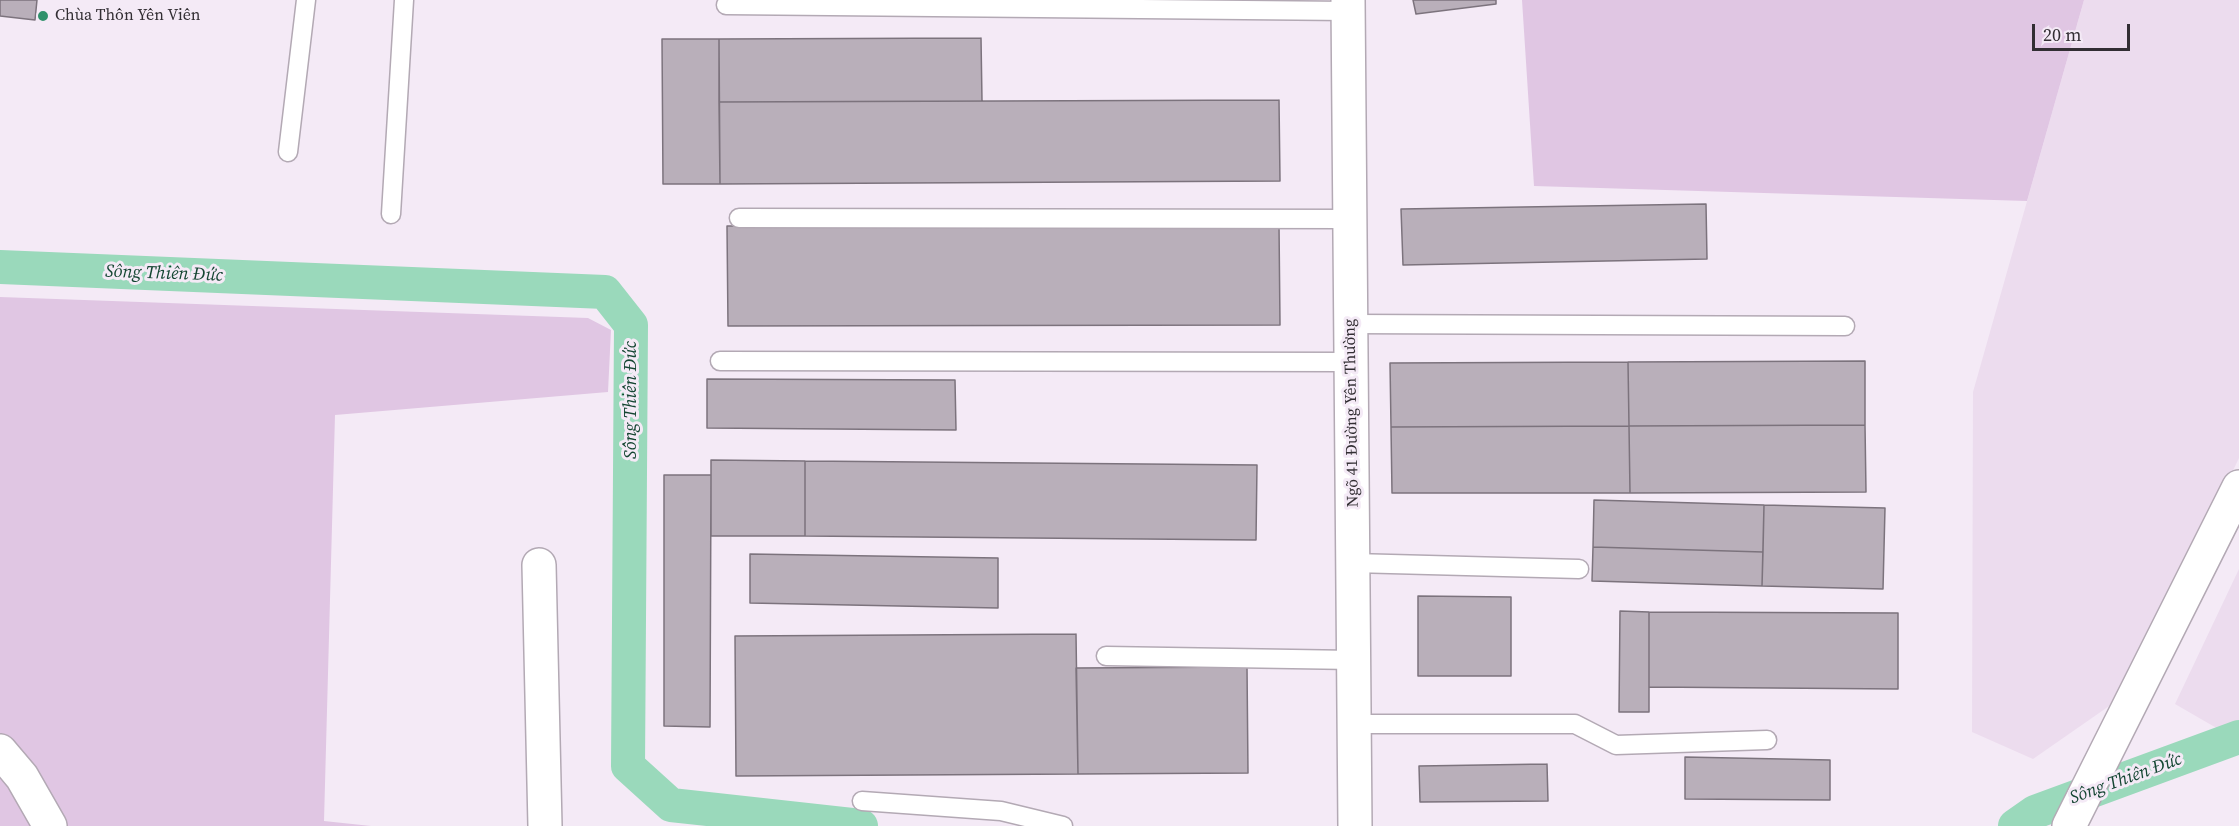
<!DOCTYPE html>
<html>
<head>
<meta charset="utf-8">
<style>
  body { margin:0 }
  #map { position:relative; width:2239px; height:826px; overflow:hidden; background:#f4eaf6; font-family:"Source Serif 4",serif }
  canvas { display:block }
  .scale { position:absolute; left:2032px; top:24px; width:98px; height:27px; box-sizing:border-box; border:3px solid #322e33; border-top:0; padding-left:8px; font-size:18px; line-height:21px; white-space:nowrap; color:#322e33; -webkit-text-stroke:4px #f4eaf6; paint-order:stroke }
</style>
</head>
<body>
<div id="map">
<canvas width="2239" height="826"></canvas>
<div class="scale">20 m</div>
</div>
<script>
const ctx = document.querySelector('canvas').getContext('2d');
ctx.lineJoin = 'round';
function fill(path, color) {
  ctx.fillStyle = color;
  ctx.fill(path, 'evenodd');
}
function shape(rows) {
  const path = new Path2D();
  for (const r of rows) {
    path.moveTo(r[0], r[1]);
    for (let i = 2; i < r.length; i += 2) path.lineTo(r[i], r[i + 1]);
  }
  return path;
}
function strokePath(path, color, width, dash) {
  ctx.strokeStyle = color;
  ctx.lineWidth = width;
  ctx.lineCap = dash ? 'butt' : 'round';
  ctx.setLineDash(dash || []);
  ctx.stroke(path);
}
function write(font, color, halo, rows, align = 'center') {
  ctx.font = font + ' "Source Serif 4",serif';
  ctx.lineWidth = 6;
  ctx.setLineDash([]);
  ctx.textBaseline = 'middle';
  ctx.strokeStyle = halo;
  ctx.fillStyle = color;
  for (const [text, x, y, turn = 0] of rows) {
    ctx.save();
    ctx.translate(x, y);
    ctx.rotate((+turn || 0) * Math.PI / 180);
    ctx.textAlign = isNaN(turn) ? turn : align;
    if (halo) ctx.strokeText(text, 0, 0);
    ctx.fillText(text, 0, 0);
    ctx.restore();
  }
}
const built = shape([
  [2084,0,2239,0,2239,458,2125,695,2033,759,1972,732,1973,392],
  [2239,569,2239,741,2175,704]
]);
const green = shape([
  [1522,0,2084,0,2027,201,1534,186],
  [0,297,588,318,611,330,608,392,335,415,324,821,371,826,0,826]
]);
const canal = shape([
  [0,267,605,292,631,325,628,766,671,805,861,826],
  [2015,826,2035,812,2239,737]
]);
const building = shape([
  [0,0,37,0,35,20,0,16,0,0],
  [1413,0,1496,0,1496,4,1416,14,1413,0],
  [981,38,982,101,719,102,719,39,981,38],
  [662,39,719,39,720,184,663,184,662,39],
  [1279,100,1280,181,720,184,719,102,1279,100],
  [1706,204,1707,259,1403,265,1401,209,1706,204],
  [1279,225,1280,325,728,326,727,226,1279,225],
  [1865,361,1865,425,1629,426,1628,362,1865,361],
  [1628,362,1629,426,1391,427,1390,363,1628,362],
  [707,379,955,380,956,430,707,428,707,379],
  [1865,425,1866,492,1630,493,1629,426,1865,425],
  [1629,426,1630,493,1392,493,1391,427,1629,426],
  [711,460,805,461,805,536,711,536,711,460],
  [805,461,1257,465,1256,540,805,536,805,461],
  [664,475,711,475,710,727,664,726,664,475],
  [1594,500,1764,505,1763,552,1593,547,1594,500],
  [1764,505,1885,508,1883,589,1762,586,1764,505],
  [1593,547,1763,552,1762,586,1592,581,1593,547],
  [750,554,998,558,998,608,750,603,750,554],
  [1418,596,1511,597,1511,676,1418,676,1418,596],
  [1620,611,1649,612,1649,712,1619,712,1620,611],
  [1649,612,1898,613,1898,689,1649,687,1649,612],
  [1076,634,1078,774,736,776,735,636,1076,634],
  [1247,667,1248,773,1078,774,1076,668,1247,667],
  [1685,757,1830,760,1830,800,1685,799,1685,757],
  [1547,764,1548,801,1420,802,1419,766,1547,764]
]);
const lane = shape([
  [726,5,1348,11],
  [288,152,306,0],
  [391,214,404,0],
  [739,218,1350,219],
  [1351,324,1845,326],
  [720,361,1351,362],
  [1353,563,1579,569],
  [1106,656,1354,660],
  [1355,724,1575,724,1616,745,1767,740],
  [862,801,1001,811,1063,826]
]);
const street = shape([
  [1348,0,1355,826],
  [539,565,545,826],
  [0,751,22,777,50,826],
  [2069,826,2239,487]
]);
const markers = [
  [43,16,6,"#30916b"]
];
const poiNames = [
  ["Chùa Thôn Yên Viên",55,16]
];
const streetNames = [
  ["Ngõ 41 Đường Yên Thường",1352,413,-91]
];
const waterNames = [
  ["Sông Thiên Đức",164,274,2],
  ["Sông Thiên Đức",631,400,-90],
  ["Sông Thiên Đức",2126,779,-20]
];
fill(built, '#ecdcee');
fill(green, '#e0c6e3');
strokePath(canal, '#9ad9bb', 34);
fill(building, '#b9afba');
strokePath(building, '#7c737d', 1.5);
strokePath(lane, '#b3a9b4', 21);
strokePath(street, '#b3a9b4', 36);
strokePath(lane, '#fff', 18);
strokePath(street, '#fff', 33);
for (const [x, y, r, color] of markers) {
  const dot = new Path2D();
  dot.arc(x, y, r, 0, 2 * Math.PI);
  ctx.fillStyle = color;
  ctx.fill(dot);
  strokePath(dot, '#f4eaf6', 2);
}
write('16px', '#322e33', '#f4eaf6', poiNames, 'left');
write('16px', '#322e33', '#f4eaf6', streetNames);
write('italic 18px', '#144632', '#f4eaf6', waterNames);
</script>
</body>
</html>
